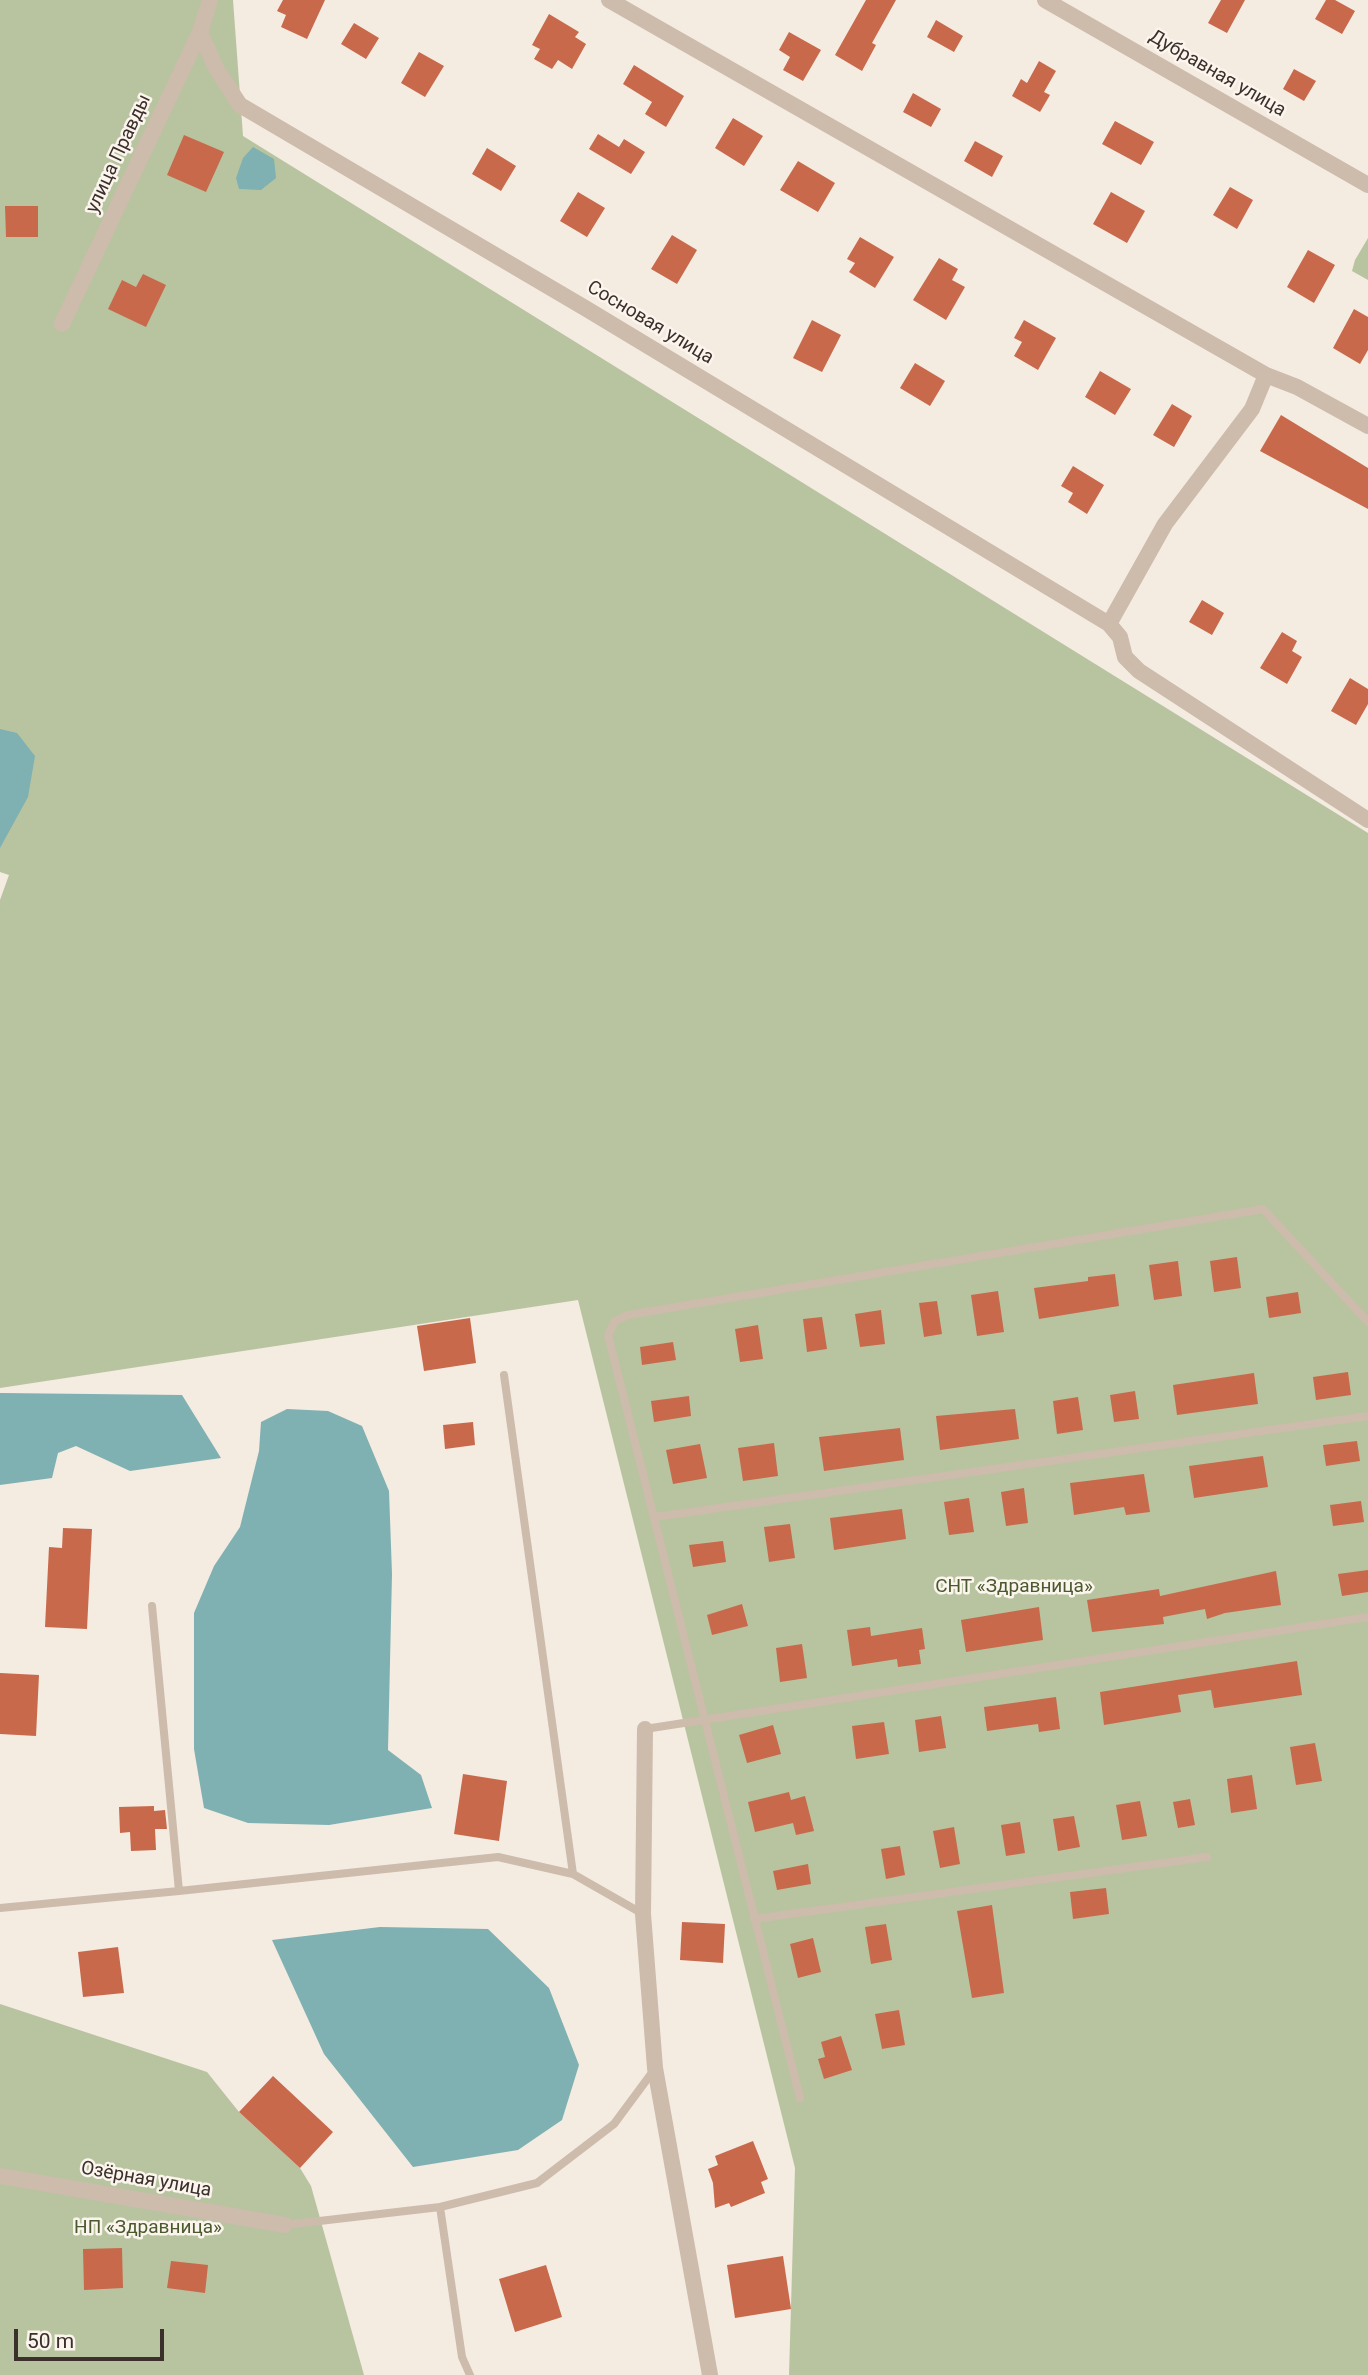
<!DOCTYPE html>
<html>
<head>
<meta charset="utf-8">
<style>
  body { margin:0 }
  #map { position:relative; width:1368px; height:2375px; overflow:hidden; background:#f4ebe1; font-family:Roboto,sans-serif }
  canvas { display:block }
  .scale { position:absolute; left:14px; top:2329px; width:150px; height:32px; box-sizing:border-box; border:4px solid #3b302b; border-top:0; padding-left:9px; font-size:21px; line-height:24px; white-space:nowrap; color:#3b302b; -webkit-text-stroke:5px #fbf5ee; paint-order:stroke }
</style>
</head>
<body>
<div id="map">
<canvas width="1368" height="2375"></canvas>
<div class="scale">50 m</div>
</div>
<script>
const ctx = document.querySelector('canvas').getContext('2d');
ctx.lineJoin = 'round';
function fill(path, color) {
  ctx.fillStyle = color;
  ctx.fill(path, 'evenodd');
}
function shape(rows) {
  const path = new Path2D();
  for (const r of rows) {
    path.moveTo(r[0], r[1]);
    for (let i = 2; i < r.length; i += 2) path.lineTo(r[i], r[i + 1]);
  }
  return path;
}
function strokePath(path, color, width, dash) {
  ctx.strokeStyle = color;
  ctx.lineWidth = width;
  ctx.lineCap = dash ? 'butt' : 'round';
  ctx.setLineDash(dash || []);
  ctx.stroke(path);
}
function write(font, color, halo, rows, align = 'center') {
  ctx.font = font + ' Roboto,sans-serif';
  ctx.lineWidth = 5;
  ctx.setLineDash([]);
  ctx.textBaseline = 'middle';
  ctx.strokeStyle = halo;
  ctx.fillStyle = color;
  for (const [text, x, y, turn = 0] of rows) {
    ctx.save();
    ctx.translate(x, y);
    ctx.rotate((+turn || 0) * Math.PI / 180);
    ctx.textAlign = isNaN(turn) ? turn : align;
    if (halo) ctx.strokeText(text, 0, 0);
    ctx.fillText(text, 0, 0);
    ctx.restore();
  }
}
const green = shape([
  [0,0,233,0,243,136,1368,833,1368,2375,789,2375,795,2168,578,1300,0,1388,0,900,9,875,0,872],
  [1368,238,1368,280,1352,271,1355,260],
  [0,2004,207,2072,239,2112,300,2168,311,2186,364,2375,0,2375]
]);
const water = shape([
  [253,147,274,159,276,178,261,190,239,189,236,178,243,158],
  [0,729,17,733,35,756,28,797,0,848],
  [0,1393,182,1395,221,1458,130,1471,76,1446,58,1453,52,1478,0,1485],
  [287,1409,328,1411,362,1426,389,1491,392,1574,388,1750,421,1775,432,1808,329,1825,248,1823,204,1808,194,1749,194,1613,214,1566,240,1527,259,1451,261,1422],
  [380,1927,488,1929,549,1988,579,2065,562,2120,518,2150,413,2167,324,2054,272,1940]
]);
const building = shape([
  [283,0,325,0,307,39,281,27,286,15,277,11],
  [866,0,896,0,872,43,876,45,862,71,835,55],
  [1221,0,1245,0,1227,33,1208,23],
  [1326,0,1335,0,1355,11,1342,34,1315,19],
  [549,14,579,32,575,37,586,44,572,69,558,60,552,69,534,59,540,49,532,45],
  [936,20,963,36,954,52,927,37],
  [354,23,379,38,366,59,341,44],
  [789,32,821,50,803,81,783,70,790,57,779,50],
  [419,52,444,66,425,97,401,83],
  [1039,61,1056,71,1044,92,1050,95,1040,112,1012,96,1021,79,1027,83],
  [634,65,684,96,666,127,645,114,652,102,623,84],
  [1294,69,1316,81,1304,101,1283,89],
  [913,93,941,109,931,127,903,112],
  [733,118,763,136,744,166,715,148],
  [1115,121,1154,142,1141,165,1102,144],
  [598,134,619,147,624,139,645,152,631,174,589,149],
  [184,135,224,152,206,192,167,175],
  [975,141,1003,156,992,177,964,161],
  [487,148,516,166,501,191,472,174],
  [798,161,835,183,818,212,780,190],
  [1230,187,1253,200,1237,229,1213,215],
  [578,192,605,208,587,237,560,221],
  [1111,192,1145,211,1127,243,1093,224],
  [5,206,38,206,38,237,6,237],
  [672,235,697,250,677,284,651,269],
  [860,237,894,257,875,288,849,272,855,263,847,259],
  [1308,250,1335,265,1314,303,1287,287],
  [939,258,958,269,952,280,965,287,946,320,913,300],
  [143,274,166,285,146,327,108,309,122,280,136,287],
  [1354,309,1368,317,1368,350,1360,364,1333,348],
  [812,320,841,335,822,372,793,358],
  [1024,320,1056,338,1038,370,1014,356,1022,342,1014,338],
  [915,363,945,381,930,406,900,388],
  [1100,371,1131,389,1115,415,1085,397],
  [1172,404,1192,416,1174,447,1153,435],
  [1281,415,1368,468,1368,509,1260,451],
  [1073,466,1104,485,1087,514,1068,502,1073,493,1061,486],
  [1202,600,1224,613,1212,635,1189,622],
  [1282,632,1297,641,1292,651,1302,657,1287,684,1260,668],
  [1350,678,1368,689,1368,704,1356,725,1331,711],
  [1237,1257,1241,1288,1214,1292,1210,1261],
  [1178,1261,1182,1296,1154,1300,1149,1265],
  [1115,1274,1119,1306,1039,1319,1034,1288,1088,1281,1088,1277],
  [998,1291,1004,1332,977,1336,971,1295],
  [1298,1292,1301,1313,1269,1318,1266,1297],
  [937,1301,942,1334,924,1337,919,1303],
  [881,1310,885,1344,860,1347,855,1314],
  [822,1317,827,1349,807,1352,803,1319],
  [470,1318,476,1363,424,1371,417,1326],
  [758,1325,763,1359,740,1362,735,1329],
  [673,1342,676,1360,642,1365,640,1347],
  [1348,1372,1351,1395,1316,1400,1313,1377],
  [1254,1373,1258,1404,1177,1415,1173,1385],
  [1135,1391,1139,1419,1114,1422,1110,1395],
  [689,1396,691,1416,654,1422,651,1401],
  [1078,1397,1083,1430,1057,1434,1053,1401],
  [1015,1409,1019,1439,940,1450,936,1416],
  [473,1422,475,1445,445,1449,443,1425],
  [900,1428,904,1460,824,1471,819,1437],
  [1357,1441,1360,1461,1326,1466,1323,1445],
  [774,1443,778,1476,743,1481,738,1448],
  [700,1444,707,1478,673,1484,666,1450],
  [1263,1456,1268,1487,1194,1498,1189,1466],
  [1144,1474,1150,1512,1126,1515,1124,1507,1074,1515,1070,1483],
  [1024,1488,1028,1523,1006,1526,1001,1492],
  [969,1498,974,1532,949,1535,944,1502],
  [1361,1501,1364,1522,1333,1526,1330,1505],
  [902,1509,906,1539,834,1550,830,1518],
  [790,1524,795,1558,769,1562,764,1527],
  [63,1528,92,1529,87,1629,45,1627,49,1547,62,1548],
  [723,1541,726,1562,693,1567,689,1545],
  [1368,1570,1368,1592,1342,1596,1338,1574],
  [1276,1571,1281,1605,1225,1613,1207,1619,1205,1609,1163,1617,1164,1624,1092,1632,1087,1600,1159,1589,1160,1596],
  [742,1604,748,1626,712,1635,707,1615],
  [1039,1607,1043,1640,966,1652,961,1620],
  [870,1627,871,1636,922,1628,925,1649,919,1650,921,1664,898,1667,897,1659,852,1666,847,1630],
  [802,1644,807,1678,780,1682,776,1648],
  [1297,1661,1302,1695,1214,1708,1211,1690,1178,1695,1181,1712,1104,1725,1100,1692],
  [0,1673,39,1675,36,1736,0,1734],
  [1056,1697,1060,1729,1039,1732,1038,1724,987,1731,984,1707],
  [941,1716,946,1748,919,1752,915,1720],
  [884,1722,889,1754,856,1759,852,1726],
  [773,1725,781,1754,747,1763,739,1735],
  [1315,1743,1322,1781,1296,1785,1290,1747],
  [463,1774,507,1781,499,1841,454,1834],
  [1252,1775,1257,1809,1231,1813,1227,1779],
  [789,1792,791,1800,805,1796,814,1831,796,1835,793,1823,755,1832,748,1802],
  [1190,1799,1195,1825,1178,1828,1173,1802],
  [1140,1801,1147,1836,1122,1840,1116,1805],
  [154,1806,154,1811,165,1810,167,1829,155,1829,156,1850,131,1851,130,1832,120,1833,119,1807],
  [1074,1816,1080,1847,1058,1851,1053,1819],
  [1020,1822,1025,1853,1006,1856,1001,1825],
  [954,1827,960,1864,940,1868,933,1831],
  [900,1846,905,1875,886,1879,881,1849],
  [808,1864,811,1884,777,1890,773,1871],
  [1106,1888,1109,1914,1073,1919,1070,1892],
  [992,1905,1004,1993,972,1998,957,1911],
  [682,1922,725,1924,723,1963,680,1960],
  [886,1924,892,1960,871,1964,865,1927],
  [813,1938,821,1972,798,1978,790,1944],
  [118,1947,124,1993,83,1997,78,1952],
  [899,2010,905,2045,882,2049,875,2014],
  [841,2036,852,2070,824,2079,818,2059,825,2057,821,2042],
  [273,2076,333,2132,300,2168,239,2112],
  [753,2141,768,2179,761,2182,765,2193,731,2207,729,2203,715,2208,713,2183,708,2169,718,2165,715,2156],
  [122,2248,123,2288,84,2290,83,2249],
  [783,2256,791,2309,735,2318,727,2265],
  [171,2261,208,2265,205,2293,167,2288],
  [546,2265,562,2317,515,2332,499,2279]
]);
const service = shape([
  [504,1375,573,1874],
  [655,1517,1368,1416],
  [152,1606,179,1891,498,1857,573,1874,643,1914],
  [645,1729,1368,1617],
  [0,1908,179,1891],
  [754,1919,1207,1857],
  [800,2098,608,1335,615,1321,628,1315,1263,1209,1368,1322],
  [285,2225,440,2207],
  [470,2375,462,2357,440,2207,537,2183,614,2124,654,2070]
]);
const minor = shape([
  [609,0,1266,375,1297,387,1368,426],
  [1045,0,1368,185],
  [200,32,216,68,240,105,585,308,1109,624,1120,637,1125,657,1139,671,1368,820],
  [62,324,200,32,210,0],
  [1109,624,1165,524,1252,409,1266,375],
  [645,1729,643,1914,655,2068,710,2375],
  [0,2176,285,2225]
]);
const streetNames = [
  ["Дубравная улица",1217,74,30],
  ["улица Правды",119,154,-65],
  ["Сосновая улица",650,323,31],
  ["Озёрная улица",146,2180,10]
];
const parkNames = [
  ["СНТ «Здравница»",1014,1587],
  ["НП «Здравница»",148,2228]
];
fill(green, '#b8c4a0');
fill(water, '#7fb0b2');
fill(building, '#c8694b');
strokePath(service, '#cdbbac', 8);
strokePath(minor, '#cdbbac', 16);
write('19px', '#3b302b', '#fbf5ee', streetNames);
write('19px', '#4a5a2e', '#fbf5ee', parkNames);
</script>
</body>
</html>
